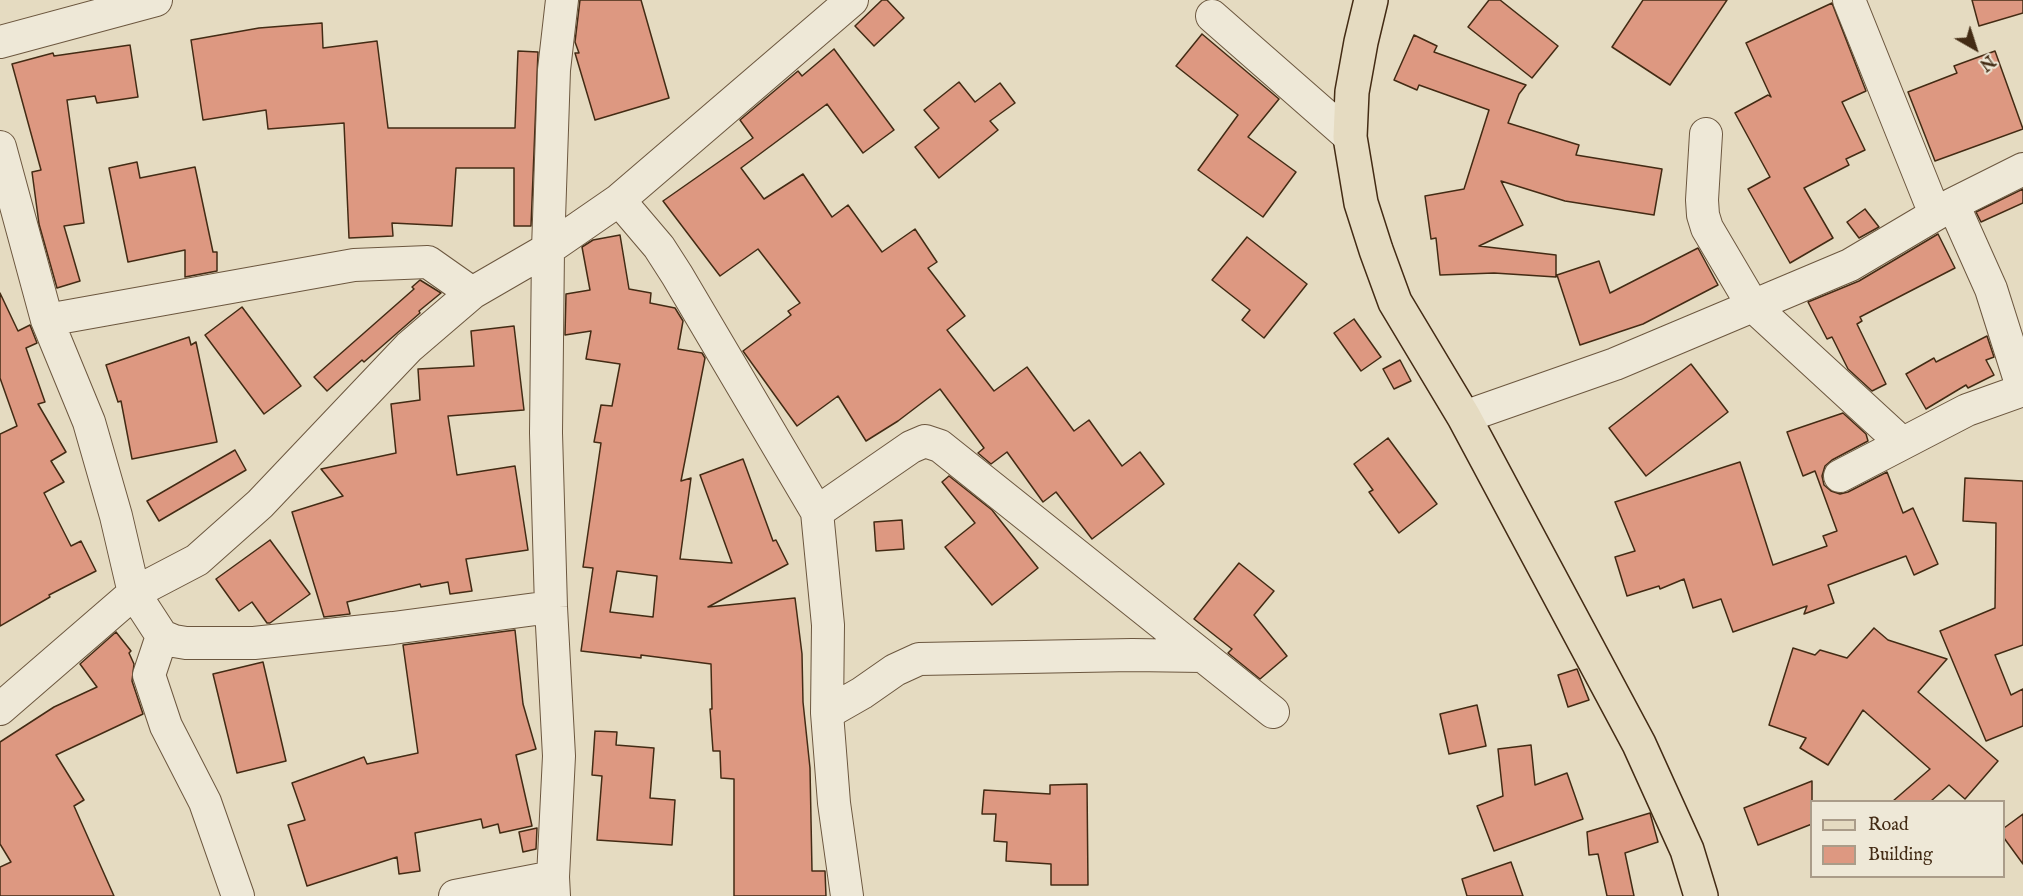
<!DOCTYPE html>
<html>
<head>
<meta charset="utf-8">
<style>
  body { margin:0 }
  #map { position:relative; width:2023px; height:896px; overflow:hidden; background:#e5dbc1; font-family:"IM FELL English",serif }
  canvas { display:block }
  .legend { position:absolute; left:1810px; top:800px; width:195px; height:78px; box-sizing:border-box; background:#eee8d7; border:2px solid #aa9c89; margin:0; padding:8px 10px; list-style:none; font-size:18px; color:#432b14 }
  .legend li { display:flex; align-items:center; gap:12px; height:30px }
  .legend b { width:30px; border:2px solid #aa9c89 }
  .north { position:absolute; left:1945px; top:18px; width:60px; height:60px; -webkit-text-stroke:4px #eee8d7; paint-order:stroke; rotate:141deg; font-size:16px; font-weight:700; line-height:24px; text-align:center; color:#432b14 }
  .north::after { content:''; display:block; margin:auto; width:21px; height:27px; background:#432b14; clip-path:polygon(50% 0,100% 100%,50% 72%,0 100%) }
</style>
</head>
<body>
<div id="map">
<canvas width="2023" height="896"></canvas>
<ul class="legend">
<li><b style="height:8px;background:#e5dbc1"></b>Road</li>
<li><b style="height:16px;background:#dd9881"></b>Building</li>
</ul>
<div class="north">N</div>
</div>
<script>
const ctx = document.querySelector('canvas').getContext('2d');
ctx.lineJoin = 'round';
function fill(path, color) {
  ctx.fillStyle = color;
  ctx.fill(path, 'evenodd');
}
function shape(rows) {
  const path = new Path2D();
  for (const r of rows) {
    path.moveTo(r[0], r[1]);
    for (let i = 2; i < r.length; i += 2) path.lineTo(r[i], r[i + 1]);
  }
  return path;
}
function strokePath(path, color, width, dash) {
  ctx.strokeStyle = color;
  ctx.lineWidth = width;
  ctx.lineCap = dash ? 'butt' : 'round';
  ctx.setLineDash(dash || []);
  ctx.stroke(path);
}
const building = shape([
  [580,0,641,0,669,98,595,120,575,53,579,53,575,42,580,0],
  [882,0,887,0,904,18,874,46,855,26,882,0],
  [1489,0,1500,0,1558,46,1532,78,1468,27,1489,0],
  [1643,0,1727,0,1670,85,1612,47,1643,0],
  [1972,0,2023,0,2023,13,1979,26,1972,0],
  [1832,3,1866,91,1842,102,1865,150,1846,159,1849,165,1804,188,1833,238,1790,263,1748,189,1770,177,1735,113,1768,95,1771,97,1746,43,1832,3],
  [322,23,323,48,377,41,388,128,515,128,518,51,538,52,531,226,514,226,514,168,456,168,452,226,392,223,393,236,349,238,344,123,268,129,266,110,203,120,191,40,259,28,322,23],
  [1202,34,1279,99,1248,137,1296,172,1263,217,1198,170,1238,115,1176,66,1202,34],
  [1414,35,1437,46,1434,52,1526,85,1519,94,1508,123,1579,145,1576,155,1662,169,1654,215,1565,201,1501,181,1523,225,1479,246,1556,255,1556,277,1494,273,1440,275,1436,238,1431,239,1425,196,1464,189,1489,110,1419,85,1417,90,1394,80,1414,35],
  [130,45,138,97,97,103,95,96,67,100,84,223,64,226,80,281,57,288,39,224,32,172,41,170,12,64,53,53,54,56,130,45],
  [834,49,894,130,863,153,827,104,741,168,764,199,803,174,832,217,848,205,882,252,915,229,937,262,928,268,965,316,947,330,994,391,1027,367,1074,431,1089,420,1122,466,1140,452,1164,484,1092,539,1056,492,1043,502,1007,452,991,464,978,453,984,448,940,389,898,421,866,441,838,396,797,426,743,351,791,315,788,311,800,303,758,249,720,276,663,201,753,138,740,120,798,71,802,76,834,49],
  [1995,51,2023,129,1935,161,1908,92,1957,73,1954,66,1995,51],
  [959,82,975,102,1000,83,1015,103,990,121,998,130,939,178,915,147,939,128,924,110,959,82],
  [137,162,140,178,195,167,213,252,217,252,217,271,185,277,185,250,128,262,109,168,137,162],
  [2023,189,2023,203,1981,222,1976,212,2023,189],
  [1865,209,1879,227,1859,238,1847,222,1865,209],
  [1938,234,1955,268,1860,317,1862,321,1857,324,1886,384,1872,391,1848,369,1832,337,1827,339,1808,302,1859,281,1938,234],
  [620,235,629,289,651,293,650,303,675,308,683,321,678,349,702,353,705,358,681,481,691,478,680,559,732,563,700,475,743,459,773,541,776,540,788,564,708,607,795,598,802,654,803,702,810,768,812,871,825,871,826,896,734,896,734,779,721,778,720,751,713,751,710,709,712,709,711,664,641,655,641,658,581,651,593,568,583,567,601,443,594,442,601,405,612,406,620,364,586,359,591,331,565,335,566,294,590,290,582,247,593,240,620,235],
  [617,571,657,576,653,617,610,612,617,571],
  [1247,237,1307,284,1264,338,1242,320,1250,310,1212,280,1247,237],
  [1698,248,1718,285,1643,324,1580,345,1557,275,1599,261,1610,293,1698,248],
  [420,280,441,293,419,311,420,313,364,362,362,360,327,391,314,377,414,289,412,287,420,280],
  [0,293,18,331,30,325,37,343,26,348,45,402,38,404,66,452,51,461,64,482,44,493,71,546,81,541,96,571,49,595,50,597,0,626,0,434,17,426,0,378,0,293],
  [242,307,301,386,264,414,205,335,242,307],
  [1354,319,1381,357,1361,371,1334,333,1354,319],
  [514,326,524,410,448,416,457,475,515,466,528,550,466,559,472,591,450,594,448,582,421,587,420,584,347,602,350,614,324,617,292,512,343,496,321,469,396,453,391,404,420,400,418,369,474,366,471,331,514,326],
  [1987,336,1994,357,1986,360,1994,375,1968,388,1966,385,1926,409,1906,374,1934,358,1936,362,1987,336],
  [189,337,191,345,196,342,217,442,132,459,121,401,118,402,106,365,189,337],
  [1400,360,1411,381,1394,389,1383,369,1400,360],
  [1691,364,1728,412,1646,476,1609,428,1691,364],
  [1843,413,1866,434,1868,441,1832,460,1825,466,1822,476,1824,485,1831,491,1840,494,1848,492,1887,472,1903,513,1913,508,1938,564,1914,575,1906,556,1828,585,1834,603,1804,614,1807,606,1733,632,1721,599,1693,608,1684,579,1660,589,1659,586,1627,596,1615,557,1635,551,1615,502,1740,462,1773,565,1827,546,1823,536,1837,531,1815,471,1803,476,1787,432,1843,413],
  [1388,438,1437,504,1399,533,1369,492,1373,490,1354,464,1388,438],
  [235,450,246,470,159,521,147,501,235,450],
  [949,476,992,510,1038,568,992,605,945,547,975,523,942,482,949,476],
  [1965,478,2023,481,2023,645,1995,655,2011,695,2023,689,2023,726,1986,741,1940,631,1995,608,1996,523,1963,521,1965,478],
  [902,520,904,549,876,551,874,522,902,520],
  [270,540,310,594,270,623,267,623,252,602,239,611,216,579,270,540],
  [1239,563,1274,591,1254,615,1287,656,1260,679,1228,653,1232,649,1194,619,1239,563],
  [1874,628,1888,640,1947,659,1918,692,1998,761,1965,799,1949,785,1931,801,1893,801,1930,769,1863,710,1828,765,1800,748,1806,738,1769,725,1793,648,1815,655,1820,650,1847,658,1874,628],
  [515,630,523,704,536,749,516,755,532,826,500,833,498,824,483,828,481,819,415,833,420,871,399,874,397,857,307,886,288,825,305,820,292,783,364,757,367,764,418,753,403,645,515,630],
  [116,632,131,651,129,653,134,664,132,681,143,714,56,755,84,800,74,806,114,896,0,896,0,867,11,862,0,844,0,742,54,707,97,687,80,664,116,632],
  [263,662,286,761,237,773,213,674,263,662],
  [1577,669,1589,700,1568,707,1558,675,1577,669],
  [1477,705,1486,746,1449,754,1440,714,1477,705],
  [595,731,617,732,616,745,654,748,650,798,675,800,672,845,597,840,602,776,592,775,595,731],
  [1531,745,1535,785,1567,773,1583,819,1494,851,1477,806,1503,796,1498,749,1531,745],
  [1812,781,1812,824,1758,845,1744,808,1812,781],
  [1087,784,1088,885,1051,885,1051,864,1006,861,1007,842,994,841,996,814,982,814,984,790,1050,794,1050,785,1087,784],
  [1650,813,1658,842,1625,853,1634,896,1607,896,1598,854,1589,855,1587,832,1650,813],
  [2023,814,2023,864,2004,838,2004,828,2023,814],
  [537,828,536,849,523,852,519,832,537,828],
  [1511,862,1523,896,1467,896,1462,879,1511,862]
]);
const minor = shape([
  [1849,0,1935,214],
  [1212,16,1350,137],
  [0,42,156,0],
  [1706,134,1702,200,1703,215,1707,228,1753,306,1902,443],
  [0,147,47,320,89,422,116,516,134,593,162,636,174,641,186,643,254,643,393,628,551,607],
  [619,200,852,0],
  [1953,204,1991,289,2023,390],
  [47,320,354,265,428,262,472,293],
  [1464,417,1615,364,1850,265,1953,204,2023,169],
  [1840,476,1967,410,2023,390],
  [817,512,911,447,925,441,940,446,1273,712],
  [162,636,149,675,166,726,205,802,238,896],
  [0,709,134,593,197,560,260,504,409,347,472,293,548,249,619,200,659,247,677,275,817,512,828,625,827,713,834,803,847,896],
  [827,713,862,693,895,670,919,659,1132,655,1203,656],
  [455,896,553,877],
  [554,896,553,877,559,756,551,607,546,433,548,249,554,70,562,0]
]);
const major = shape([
  [1371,0,1361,42,1352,92,1350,137,1361,203,1376,250,1395,302,1464,417,1639,744,1687,850,1701,896]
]);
fill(building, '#dd9881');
strokePath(building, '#432b14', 1.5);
strokePath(minor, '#6c573f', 34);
strokePath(major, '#432b14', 36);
strokePath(minor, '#eee8d7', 32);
strokePath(major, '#e5dbc1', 33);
</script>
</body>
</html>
